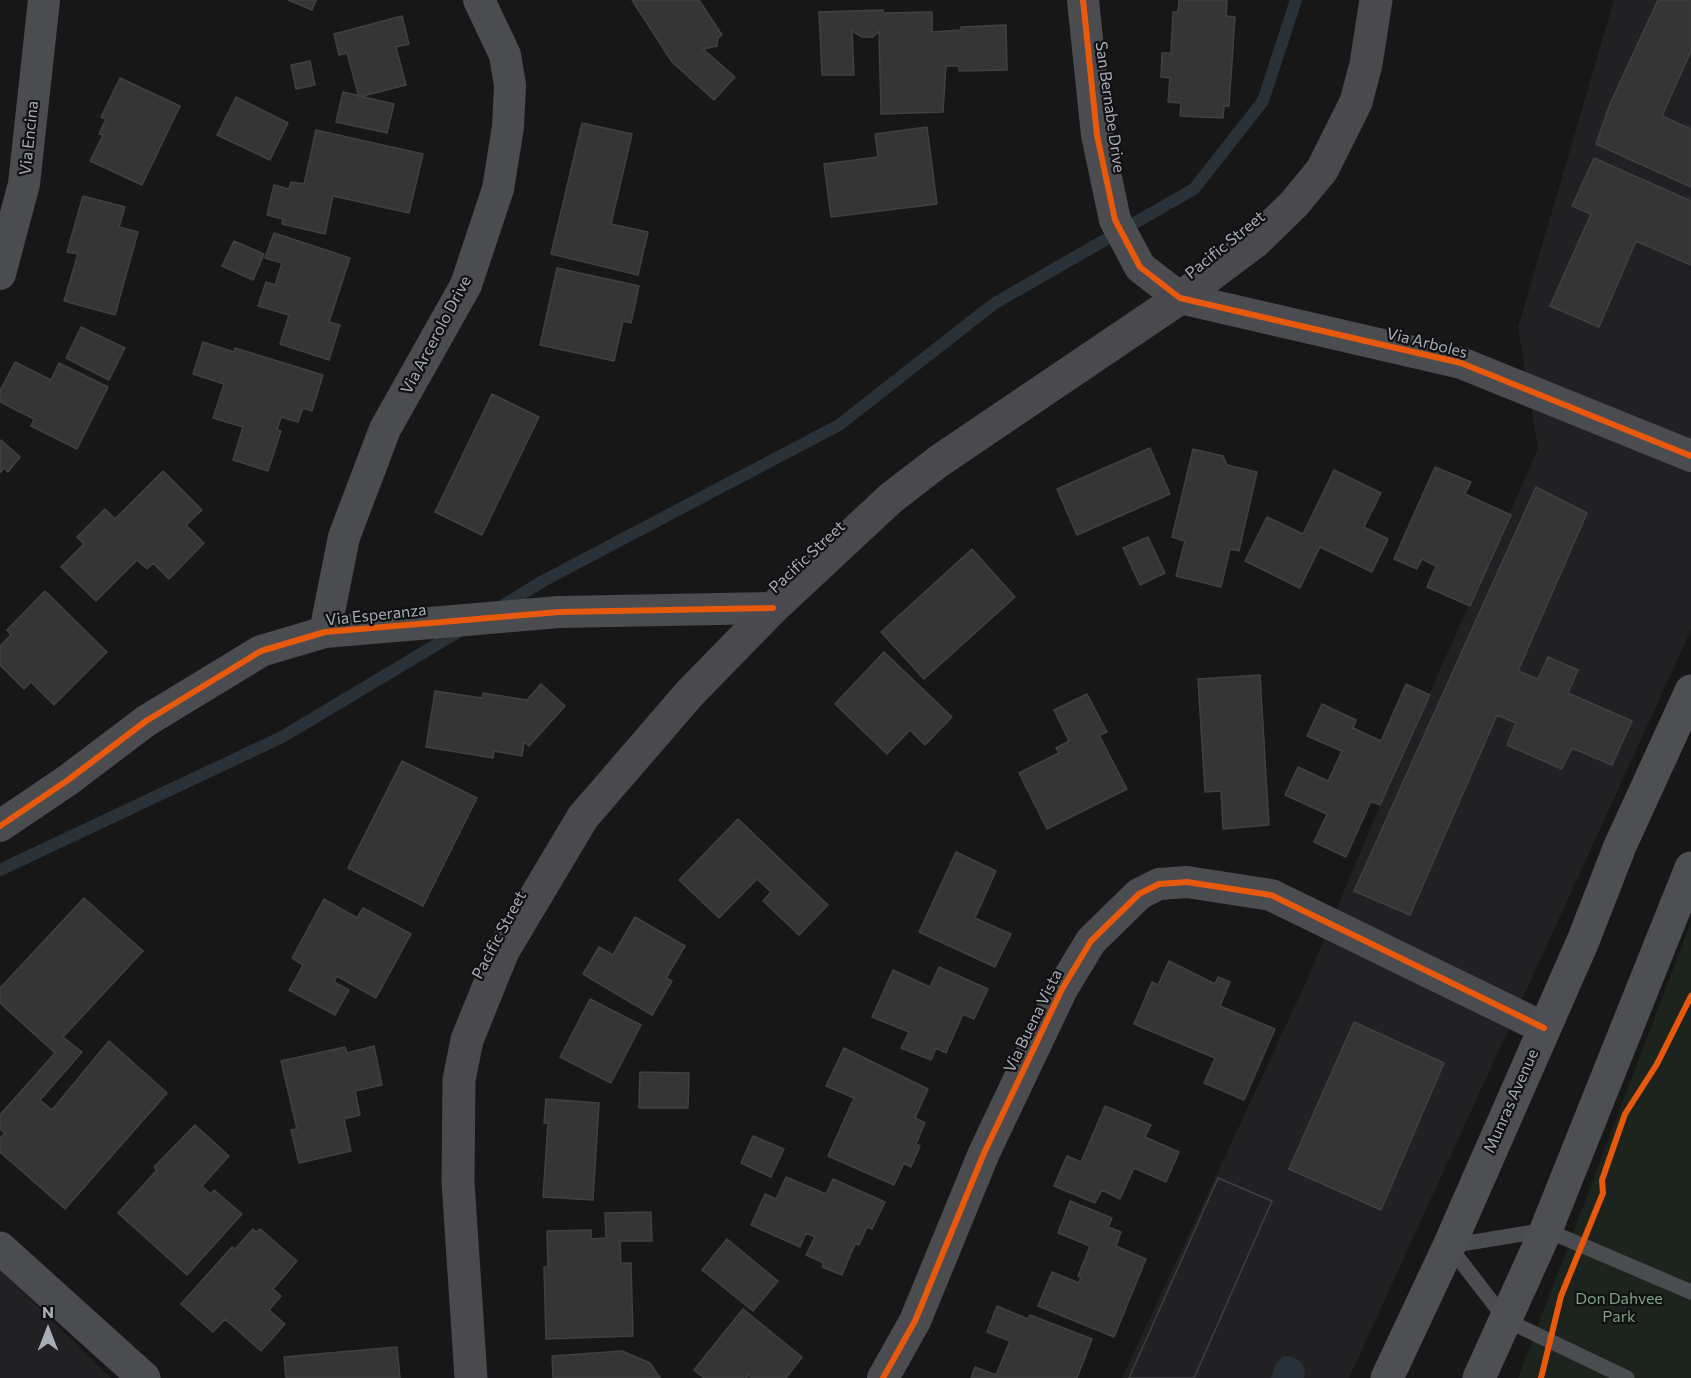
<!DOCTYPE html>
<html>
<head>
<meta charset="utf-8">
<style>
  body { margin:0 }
  #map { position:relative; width:1691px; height:1378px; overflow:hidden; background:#171717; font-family:Commissioner,sans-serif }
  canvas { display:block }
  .north { position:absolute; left:18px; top:1300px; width:60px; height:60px; -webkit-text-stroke:4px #111113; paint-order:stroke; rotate:0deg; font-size:16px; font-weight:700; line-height:24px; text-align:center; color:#a8adb8 }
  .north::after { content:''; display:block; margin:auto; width:21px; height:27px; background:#a8adb8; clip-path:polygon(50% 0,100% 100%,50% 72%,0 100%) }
</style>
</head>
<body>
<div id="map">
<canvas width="1691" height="1378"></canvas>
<div class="north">N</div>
</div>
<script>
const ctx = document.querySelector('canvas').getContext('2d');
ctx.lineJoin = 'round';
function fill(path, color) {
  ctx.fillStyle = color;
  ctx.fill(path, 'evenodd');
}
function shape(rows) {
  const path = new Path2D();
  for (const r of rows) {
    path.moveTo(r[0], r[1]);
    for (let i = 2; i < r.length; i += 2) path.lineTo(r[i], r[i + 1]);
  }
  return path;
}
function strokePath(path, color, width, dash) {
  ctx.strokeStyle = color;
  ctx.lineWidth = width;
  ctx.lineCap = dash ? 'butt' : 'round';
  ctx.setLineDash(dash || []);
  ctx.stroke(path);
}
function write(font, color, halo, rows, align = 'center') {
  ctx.font = font + ' Commissioner,sans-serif';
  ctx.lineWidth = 4.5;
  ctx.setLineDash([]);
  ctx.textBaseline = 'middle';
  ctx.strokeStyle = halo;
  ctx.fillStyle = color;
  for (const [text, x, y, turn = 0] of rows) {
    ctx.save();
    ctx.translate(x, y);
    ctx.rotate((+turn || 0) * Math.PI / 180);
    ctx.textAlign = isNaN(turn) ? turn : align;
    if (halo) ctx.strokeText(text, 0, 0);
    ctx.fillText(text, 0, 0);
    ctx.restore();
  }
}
const built = shape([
  [1614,0,1691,0,1691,630,1349,1378,1122,1378,1307,980,1380,805,1538,449,1518,327],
  [0,1270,111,1378,0,1378]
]);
const green = shape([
  [1691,922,1691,1378,1518,1378]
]);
const water = shape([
  [1283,1356,1292,1357,1301,1362,1305,1370,1304,1378,1271,1378,1276,1364]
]);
const stream = shape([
  [497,609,543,581,839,425,995,303,1194,189,1263,101,1296,0],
  [0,870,282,737,461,630]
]);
const building = shape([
  [288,0,316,0,312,10,288,0],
  [632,0,699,0,722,35,718,38,717,46,703,49,735,77,714,100,672,62,632,0],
  [1179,0,1227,0,1226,16,1235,17,1229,106,1224,106,1223,118,1180,116,1181,103,1168,102,1170,78,1161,77,1162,53,1171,53,1173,12,1178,12,1179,0],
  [1658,0,1691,0,1691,51,1662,116,1691,129,1691,187,1596,144,1610,104,1658,0],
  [883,10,883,13,932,12,932,32,961,30,961,27,1006,25,1007,70,959,71,959,66,946,66,943,112,881,114,879,31,873,37,862,37,852,31,854,75,822,75,819,12,883,10],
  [402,16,409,44,396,47,406,85,359,97,347,53,339,55,334,34,402,16],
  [310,61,315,85,296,89,291,65,310,61],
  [120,78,180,106,142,185,90,161,103,135,99,134,106,119,101,117,120,78],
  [343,92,394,104,387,133,336,122,343,92],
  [236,97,288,123,270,160,217,135,236,97],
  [582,123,632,134,611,224,648,232,638,275,551,254,582,123],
  [927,127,937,204,831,217,824,164,878,157,875,134,927,127],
  [316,130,423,154,409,213,333,196,325,234,282,224,283,219,267,215,274,185,289,189,291,182,304,184,316,130],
  [1594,158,1691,201,1691,265,1636,241,1599,327,1550,306,1591,214,1572,206,1594,158],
  [83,196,125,207,119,227,138,232,115,315,64,301,78,254,67,252,83,196],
  [274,233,350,258,329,322,340,325,329,360,280,344,289,315,258,306,266,282,275,285,282,263,265,258,274,233],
  [234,241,264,254,253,280,222,266,234,241],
  [557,268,639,286,631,323,623,321,614,361,540,345,557,268],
  [81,327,125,348,109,380,66,358,81,327],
  [203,342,234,352,235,348,323,375,312,411,303,408,298,422,281,417,277,430,281,431,268,471,233,460,243,427,213,418,224,384,193,374,203,342],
  [15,362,51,380,59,363,108,387,77,449,31,426,34,419,0,402,0,391,15,362],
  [492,394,539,417,482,535,435,512,492,394],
  [1,440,20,457,8,472,4,468,0,473,1,440],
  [1150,448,1170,494,1077,535,1057,489,1150,448],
  [1193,449,1223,456,1227,465,1257,472,1239,551,1230,549,1221,587,1176,576,1185,541,1172,537,1193,449],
  [1435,467,1471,482,1465,494,1511,515,1470,606,1427,587,1436,566,1422,559,1417,569,1394,559,1435,467],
  [1334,470,1381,493,1364,527,1388,539,1372,572,1320,547,1300,588,1245,561,1267,517,1303,534,1334,470],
  [163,471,202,510,186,525,204,543,169,579,153,563,147,569,137,560,96,601,61,567,84,544,77,537,105,509,115,519,163,471],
  [1536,487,1587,513,1518,671,1538,679,1548,657,1578,670,1568,693,1632,721,1612,765,1572,748,1562,769,1507,745,1516,723,1497,715,1410,915,1354,891,1536,487],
  [1148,537,1165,573,1140,585,1123,548,1148,537],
  [972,549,1015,597,924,679,881,632,972,549],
  [45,591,107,652,54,705,31,682,24,689,0,665,0,646,11,635,7,630,45,591],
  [884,652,952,717,925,745,910,730,887,754,835,704,884,652],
  [1260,675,1269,825,1223,829,1221,791,1205,792,1198,679,1260,675],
  [541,684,565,706,529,746,524,742,522,756,494,751,493,758,426,747,435,691,482,698,483,693,527,700,541,684],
  [1406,684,1430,695,1380,805,1371,801,1346,857,1314,842,1327,814,1285,795,1298,767,1328,781,1342,751,1307,736,1322,704,1356,720,1353,728,1381,741,1406,684],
  [1087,694,1107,732,1099,735,1127,789,1047,829,1019,773,1059,753,1056,748,1069,741,1054,710,1087,694],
  [402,761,477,798,423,906,348,868,402,761],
  [738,819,828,905,799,935,763,901,771,892,757,879,719,918,679,880,738,819],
  [956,852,996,871,975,918,1011,934,995,967,919,932,956,852],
  [84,898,143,951,63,1037,82,1052,40,1100,52,1110,109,1041,167,1093,65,1209,0,1152,0,1138,5,1133,0,1129,0,1115,55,1053,0,1003,0,988,84,898],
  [324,899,357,918,363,908,411,934,376,998,337,976,334,982,349,990,335,1015,289,990,303,965,292,958,324,899],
  [635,917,685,946,666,978,672,981,652,1015,583,974,599,947,613,955,635,917],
  [1169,961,1215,984,1218,977,1230,982,1220,1006,1275,1029,1244,1100,1204,1083,1215,1058,1134,1024,1152,982,1158,985,1169,961],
  [939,967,988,989,974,1019,963,1014,946,1053,936,1048,931,1060,901,1048,909,1032,872,1017,893,970,930,987,939,967],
  [590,999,641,1025,611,1083,560,1057,590,999],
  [1354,1022,1444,1063,1381,1210,1289,1169,1354,1022],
  [374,1046,382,1085,355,1091,360,1115,344,1119,351,1151,299,1163,291,1130,297,1129,281,1061,345,1047,347,1053,374,1046],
  [844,1048,928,1089,915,1118,925,1123,916,1144,920,1146,911,1167,904,1163,894,1185,828,1156,854,1098,826,1086,844,1048],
  [640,1072,689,1073,688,1108,639,1108,640,1072],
  [546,1099,599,1103,593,1200,543,1197,548,1123,544,1123,546,1099],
  [1105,1106,1151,1125,1145,1137,1179,1152,1166,1182,1134,1168,1120,1199,1102,1190,1095,1203,1054,1186,1067,1156,1081,1162,1105,1106],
  [195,1125,229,1156,202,1186,211,1194,214,1190,242,1214,187,1275,118,1213,157,1170,154,1167,195,1125],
  [753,1136,784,1149,771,1177,741,1163,753,1136],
  [786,1177,826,1194,833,1179,885,1202,872,1229,867,1227,859,1245,855,1244,842,1275,822,1267,824,1263,806,1255,815,1237,806,1233,800,1247,751,1225,765,1194,776,1199,786,1177],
  [1218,1178,1272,1201,1194,1378,1129,1378,1218,1178],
  [1218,1178,1272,1201,1194,1378,1129,1378,1218,1178],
  [1070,1201,1112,1218,1108,1227,1121,1232,1116,1246,1146,1259,1114,1337,1038,1306,1052,1272,1079,1283,1081,1277,1078,1276,1090,1246,1058,1233,1070,1201],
  [651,1212,652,1241,620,1241,621,1263,631,1263,633,1336,546,1339,544,1267,548,1267,547,1231,591,1230,591,1239,606,1238,605,1213,651,1212],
  [253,1229,256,1232,260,1229,297,1261,273,1289,281,1296,269,1310,285,1324,261,1351,225,1319,213,1332,181,1304,232,1247,235,1249,253,1229],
  [727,1239,778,1281,753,1311,702,1270,727,1239],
  [997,1306,1028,1319,1030,1315,1092,1339,1077,1378,971,1378,975,1367,996,1375,1010,1341,987,1332,997,1306],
  [743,1309,802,1357,786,1378,752,1378,748,1375,746,1378,704,1378,694,1370,743,1309],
  [397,1347,400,1378,286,1378,284,1357,397,1347],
  [622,1351,650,1363,660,1378,553,1378,552,1356,622,1351]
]);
const path = shape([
  [1649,1077,1691,996],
  [1561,1296,1566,1279]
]);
const service = shape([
  [1627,1378,1506,1320,1449,1246,1546,1230,1691,1292]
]);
const minor = shape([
  [1083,0,1097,135,1115,220,1140,267,1180,298,1461,363,1691,456],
  [0,274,24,184,44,0],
  [325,632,344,537,385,429,466,285,498,189,508,127,510,85,505,55,479,0],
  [0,826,68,780,146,721,261,651,325,632,559,612,773,608],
  [883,1378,915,1321,984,1153,1062,989,1091,941,1139,894,1159,884,1187,882,1271,895,1544,1028]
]);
const tertiary = shape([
  [0,1248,144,1378]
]);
const secondary = shape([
  [471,1378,458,1182,459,1080,467,1040,503,951,583,817,690,693,773,608,891,498,939,461,1180,298,1256,241,1294,204,1322,170,1356,102,1366,64,1376,0]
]);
const primary = shape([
  [1387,1378,1449,1246,1583,941,1620,846,1691,691],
  [1479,1378,1546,1230,1691,868]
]);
const cycleway = shape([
  [1083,0,1097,135,1115,220,1140,267,1180,298,1461,363,1691,456],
  [0,826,68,780,146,721,261,651,325,632,559,612,773,608],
  [883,1378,915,1321,984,1153,1062,989,1091,941,1139,894,1159,884,1187,882,1271,895,1544,1028],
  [1541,1378,1561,1296,1603,1193,1602,1180,1625,1114,1657,1064,1691,996]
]);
const streetNames = [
  ["San Bernabe Drive",1110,107,82],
  ["Via Encina",29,138,-84],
  ["Pacific Street",1225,245,-39],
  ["Via Arcerolo Drive",436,335,-62],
  ["Via Arboles",1427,343,14],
  ["Pacific Street",807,557,-43],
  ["Via Esperanza",376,615,-6],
  ["Pacific Street",499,935,-62],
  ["Via Buena Vista",1033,1021,-64],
  ["Munras Avenue",1511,1101,-66]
];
const parkNames = [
  ["Don Dahvee",1619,1299],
  ["Park",1619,1317]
];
fill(built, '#212123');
fill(green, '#1d241e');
fill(water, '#2a3239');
strokePath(stream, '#2a3239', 12);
fill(building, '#353536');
strokePath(building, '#3f4043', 1.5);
strokePath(path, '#4d4e52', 4, [3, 4.5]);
strokePath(service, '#4b4c50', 15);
strokePath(minor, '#4b4c50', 32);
strokePath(tertiary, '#4b4c50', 33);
strokePath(secondary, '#4a4a4e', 33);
strokePath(primary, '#4d4f52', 33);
strokePath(cycleway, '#e8590c', 6);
write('16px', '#a8adb8', '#111113', streetNames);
write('16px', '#7fa381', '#111113', parkNames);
</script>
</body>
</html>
